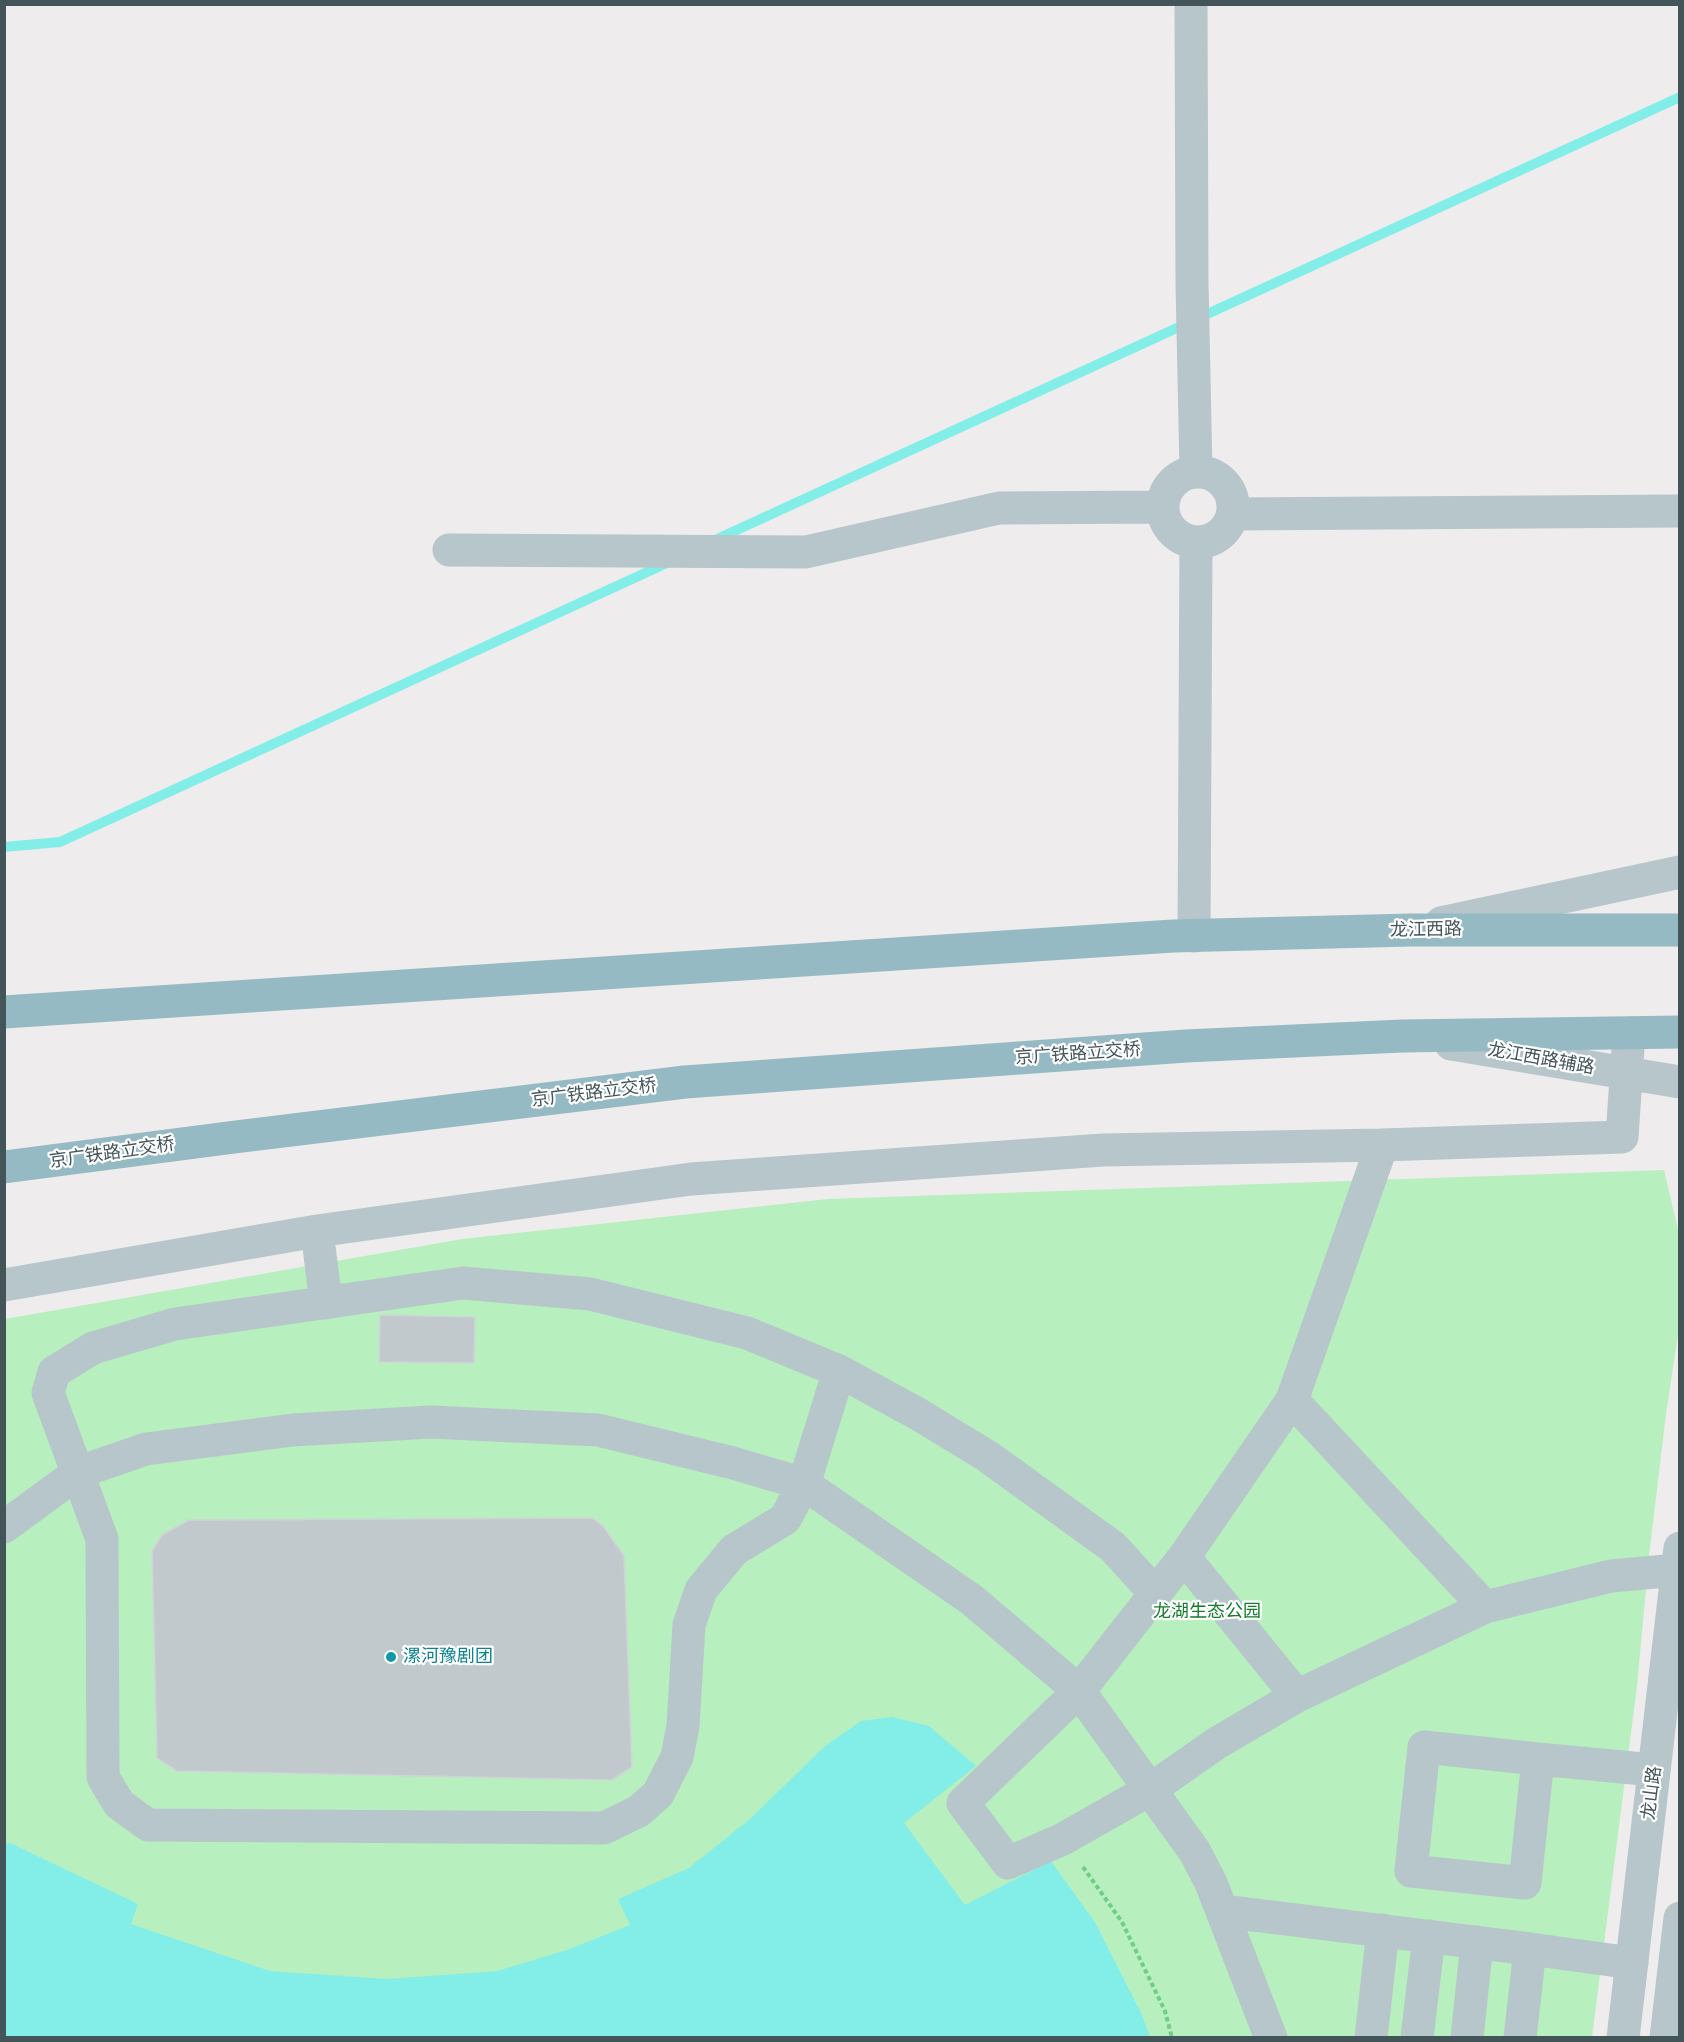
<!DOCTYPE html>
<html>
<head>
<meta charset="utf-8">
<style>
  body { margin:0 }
  #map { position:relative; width:1684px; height:2042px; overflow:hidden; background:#efeced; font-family:"IBM Plex Sans",sans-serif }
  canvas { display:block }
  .frame { position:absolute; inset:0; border:6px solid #44555a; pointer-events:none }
</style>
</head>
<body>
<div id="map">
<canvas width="1684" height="2042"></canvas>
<div class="frame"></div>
</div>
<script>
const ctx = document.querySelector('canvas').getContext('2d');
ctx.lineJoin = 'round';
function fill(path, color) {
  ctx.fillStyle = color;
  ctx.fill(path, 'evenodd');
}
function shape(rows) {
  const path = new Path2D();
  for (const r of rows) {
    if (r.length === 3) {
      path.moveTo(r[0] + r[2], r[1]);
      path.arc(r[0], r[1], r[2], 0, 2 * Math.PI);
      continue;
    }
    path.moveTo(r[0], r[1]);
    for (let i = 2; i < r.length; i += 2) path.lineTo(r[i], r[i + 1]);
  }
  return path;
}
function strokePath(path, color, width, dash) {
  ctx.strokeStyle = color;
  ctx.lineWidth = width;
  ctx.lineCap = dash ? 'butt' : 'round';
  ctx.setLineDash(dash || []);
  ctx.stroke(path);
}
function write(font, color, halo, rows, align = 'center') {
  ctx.font = font + ' "IBM Plex Sans","Noto Sans SC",sans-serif';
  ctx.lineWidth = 4.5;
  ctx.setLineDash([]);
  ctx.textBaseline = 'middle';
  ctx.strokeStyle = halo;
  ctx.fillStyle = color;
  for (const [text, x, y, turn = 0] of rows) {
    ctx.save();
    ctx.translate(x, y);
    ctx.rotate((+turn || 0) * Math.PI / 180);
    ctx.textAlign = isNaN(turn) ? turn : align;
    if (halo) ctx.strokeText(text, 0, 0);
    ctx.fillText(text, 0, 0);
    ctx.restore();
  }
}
const green = shape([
  [1664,1170,1679,1234,1679,1328,1666,1414,1649,1556,1637,1686,1592,2037,5,2037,5,1319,462,1239,828,1199]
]);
const water = shape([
  [892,1717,929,1726,976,1766,904,1823,965,1905,1051,1861,1096,1924,1141,2013,1150,2037,5,2037,4,1844,10,1843,138,1904,131,1924,270,1971,387,1979,497,1971,567,1950,630,1925,618,1899,689,1868,750,1819,825,1746,861,1721]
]);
const stream = shape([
  [715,540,1680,97],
  [4,847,60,842,669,562]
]);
const building = shape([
  [380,1315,475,1317,474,1363,379,1362,380,1315],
  [592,1518,603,1526,624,1556,632,1767,612,1780,177,1771,157,1758,152,1551,162,1535,189,1520,592,1518]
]);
const path = shape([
  [1083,1867,1122,1922,1165,2011,1172,2038]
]);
const minor = shape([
  [1191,4,1192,283,1196,471],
  [1198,507,35],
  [1233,514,1680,511],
  [449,550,806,552,999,508,1163,507],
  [1441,923,1680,872],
  [1194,936,1196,542],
  [1451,1044,1680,1082],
  [1382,1145,1292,1400,1184,1557,1079,1691,963,1803,1008,1863,1063,1839,1151,1789,1217,1743,1297,1696,1485,1607,1611,1576,1677,1570],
  [317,1231,326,1303],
  [4,1285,317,1231,691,1179,1103,1150,1382,1145,1622,1137,1629,1033],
  [839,1371,804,1484,785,1519,734,1550,701,1590,689,1625,683,1726,677,1757,658,1794,639,1811,604,1828,148,1825,119,1804,103,1777,102,1539,48,1393,54,1372,93,1348,175,1324,463,1283,590,1294,747,1333,839,1371,918,1414,987,1456,1113,1547,1155,1593],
  [1292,1400,1485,1607],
  [4,1527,79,1472,146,1449,293,1430,431,1422,598,1430,733,1463,804,1484,972,1600,1079,1691,1195,1852,1211,1883,1271,2038],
  [1184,1557,1297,1696],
  [1424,1747,1538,1759,1525,1883,1411,1871,1424,1747],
  [1538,1759,1654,1770],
  [1222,1911,1530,1949,1520,2038],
  [1530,1949,1632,1963],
  [1371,2038,1383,1930],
  [1417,2038,1429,1936],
  [1467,2038,1477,1942]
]);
const tertiary = shape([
  [1623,2038,1680,1548],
  [1666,2038,1680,1918]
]);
const trunk = shape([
  [4,1012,1173,936,1411,930,1680,930],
  [4,1167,235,1137,685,1082,1186,1046,1402,1036,1680,1032]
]);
const markers = [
  [391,1657,6,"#0f9aa8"]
];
const streetNames = [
  ["龙江西路",1426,930,-1],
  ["京广铁路立交桥",1078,1054,-4],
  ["龙江西路辅路",1541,1059,10],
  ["京广铁路立交桥",594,1093,-7],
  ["京广铁路立交桥",112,1153,-8],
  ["龙山路",1652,1793,-83]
];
const parkNames = [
  ["龙湖生态公园",1207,1612]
];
const cultureNames = [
  ["漯河豫剧团",403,1657]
];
fill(green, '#b7efbe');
fill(water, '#83eee7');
strokePath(stream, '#83eee7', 10);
fill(building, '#c2c9cc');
strokePath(building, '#d0d4d8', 1.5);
strokePath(path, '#6fce85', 4, [4.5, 3]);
strokePath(minor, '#b6c6ca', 33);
strokePath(tertiary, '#b6c6ca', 33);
strokePath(trunk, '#96bac4', 33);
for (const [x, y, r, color] of markers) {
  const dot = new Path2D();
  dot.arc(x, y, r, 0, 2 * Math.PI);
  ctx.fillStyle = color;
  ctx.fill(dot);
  strokePath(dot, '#fff', 2);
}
write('18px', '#44555a', '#fff', streetNames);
write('18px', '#147c2b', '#fff', parkNames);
write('18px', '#0d838f', '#fff', cultureNames, 'left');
</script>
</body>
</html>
